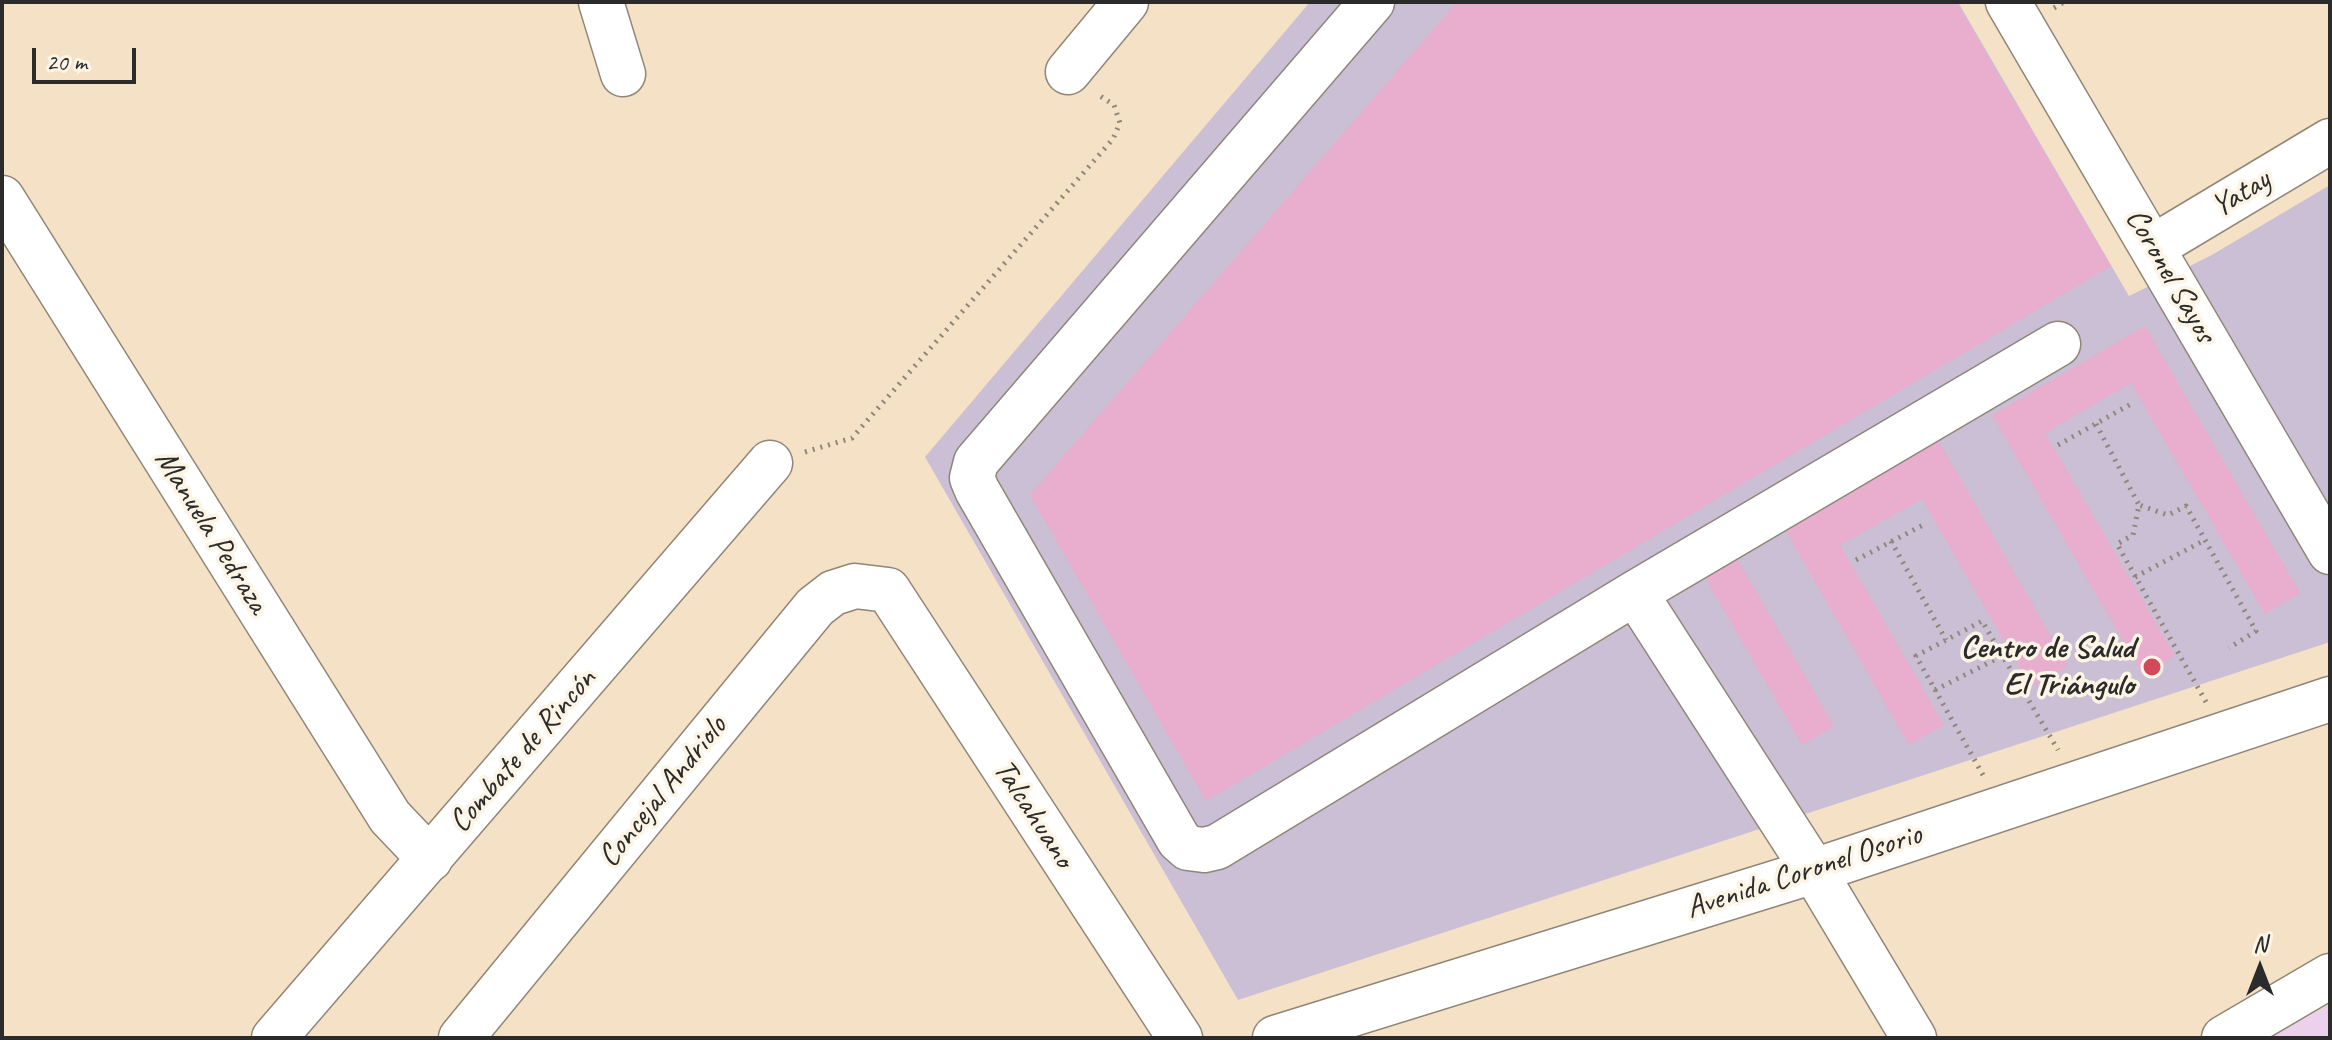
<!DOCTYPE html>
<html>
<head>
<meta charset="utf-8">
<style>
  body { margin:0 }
  #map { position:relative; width:2332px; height:1040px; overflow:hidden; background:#f5e2c6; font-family:Caveat,sans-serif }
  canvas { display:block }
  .frame { position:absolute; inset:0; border:4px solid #2b2b2b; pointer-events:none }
  .north { position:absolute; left:2220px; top:928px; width:80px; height:80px; -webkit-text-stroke:6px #fcf5e5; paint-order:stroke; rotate:0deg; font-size:22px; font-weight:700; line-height:32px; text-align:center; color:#2b2b2b }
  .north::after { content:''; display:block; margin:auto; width:28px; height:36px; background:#2b2b2b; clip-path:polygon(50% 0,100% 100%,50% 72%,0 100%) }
  .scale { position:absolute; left:32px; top:48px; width:104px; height:36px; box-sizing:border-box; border:4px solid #2b2b2b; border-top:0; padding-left:10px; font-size:24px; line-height:28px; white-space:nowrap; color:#2b2b2b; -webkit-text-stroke:6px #fcf5e5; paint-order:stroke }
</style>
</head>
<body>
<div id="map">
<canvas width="2332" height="1040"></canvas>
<div class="frame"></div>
<div class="north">N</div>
<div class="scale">20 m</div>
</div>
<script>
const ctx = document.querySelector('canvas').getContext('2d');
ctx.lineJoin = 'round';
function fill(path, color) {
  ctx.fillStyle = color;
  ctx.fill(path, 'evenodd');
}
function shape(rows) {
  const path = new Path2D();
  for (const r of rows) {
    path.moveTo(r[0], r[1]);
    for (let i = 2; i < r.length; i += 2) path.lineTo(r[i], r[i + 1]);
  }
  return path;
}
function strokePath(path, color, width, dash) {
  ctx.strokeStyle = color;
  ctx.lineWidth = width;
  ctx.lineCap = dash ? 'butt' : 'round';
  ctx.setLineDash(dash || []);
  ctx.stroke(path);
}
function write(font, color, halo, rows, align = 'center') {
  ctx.font = font + ' Caveat,sans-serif';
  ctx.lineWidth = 7;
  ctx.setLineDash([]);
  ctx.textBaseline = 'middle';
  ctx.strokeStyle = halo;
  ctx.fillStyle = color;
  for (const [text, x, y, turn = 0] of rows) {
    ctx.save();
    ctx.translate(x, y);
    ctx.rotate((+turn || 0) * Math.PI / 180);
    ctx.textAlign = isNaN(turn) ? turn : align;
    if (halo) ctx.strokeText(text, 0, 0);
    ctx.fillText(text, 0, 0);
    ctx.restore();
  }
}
const built = shape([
  [2330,1004,2330,1038,2270,1038]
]);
const industrial = shape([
  [1310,2,1958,2,2129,296,2210,256,2330,185,2330,642,1238,1000,925,457]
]);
const building = shape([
  [1457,2,1956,2,2111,266,1206,801,1030,495],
  [2145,326,2300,593,2265,614,2131,383,2045,433,2175,656,2143,675,1992,415],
  [1937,438,2068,666,2031,687,1922,499,1840,545,1944,725,1909,745,1783,526],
  [1735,555,1834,726,1802,745,1703,574]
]);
const path = shape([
  [2054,8,2064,2],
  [2096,424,2139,505],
  [2058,445,2131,404],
  [805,452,852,438,1113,139,1120,123,1114,105,1097,94],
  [1891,541,1946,640],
  [1856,560,1925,524],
  [2135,577,2205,540],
  [1935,690,2002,656],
  [2206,702,2117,544,2133,535,2139,505,2168,515,2186,506,2256,631,2229,648],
  [1983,775,1916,656,1982,621,2058,750]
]);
const minor = shape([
  [601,2,623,74],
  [1372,2,976,462,972,478,977,490,1179,840,1188,848,1204,850,1217,847,1635,593,2058,344],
  [2008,2,2330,552],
  [1068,72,1126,2],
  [2,198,390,817,430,859],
  [2153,247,2330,141],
  [1635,593,1814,871,1914,1038],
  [274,1038,770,463],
  [461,1038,815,607,833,593,855,586,888,590,1180,1038],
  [1275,1038,1814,871,2330,699],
  [2224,1038,2330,976]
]);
const markers = [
  [2152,667,10,"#d1495b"]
];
const streetNames = [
  ["Yatay",2241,194,-31],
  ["Coronel Sayos",2170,276,60],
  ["Manuela Pedraza",211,532,58],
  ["Combate de Rincón",523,751,-49],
  ["Concejal Andriolo",663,792,-51],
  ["Talcahuano",1033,814,57],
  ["Avenida Coronel Osorio",1804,872,-18]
];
const poiNames = [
  ["Centro de Salud",2134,649],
  ["El Triángulo",2134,686]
];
fill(built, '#ebd1eb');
fill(industrial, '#cbbfd5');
fill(building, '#e9adce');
strokePath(minor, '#908678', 47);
strokePath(path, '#908678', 5, [2, 6]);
strokePath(minor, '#fff', 44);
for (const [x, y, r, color] of markers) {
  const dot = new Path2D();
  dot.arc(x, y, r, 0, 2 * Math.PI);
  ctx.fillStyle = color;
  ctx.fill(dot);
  strokePath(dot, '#fcf5e5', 3);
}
write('32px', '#2b2b2b', '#fcf5e5', streetNames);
write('bold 32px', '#2b2b2b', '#fcf5e5', poiNames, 'right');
</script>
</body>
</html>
